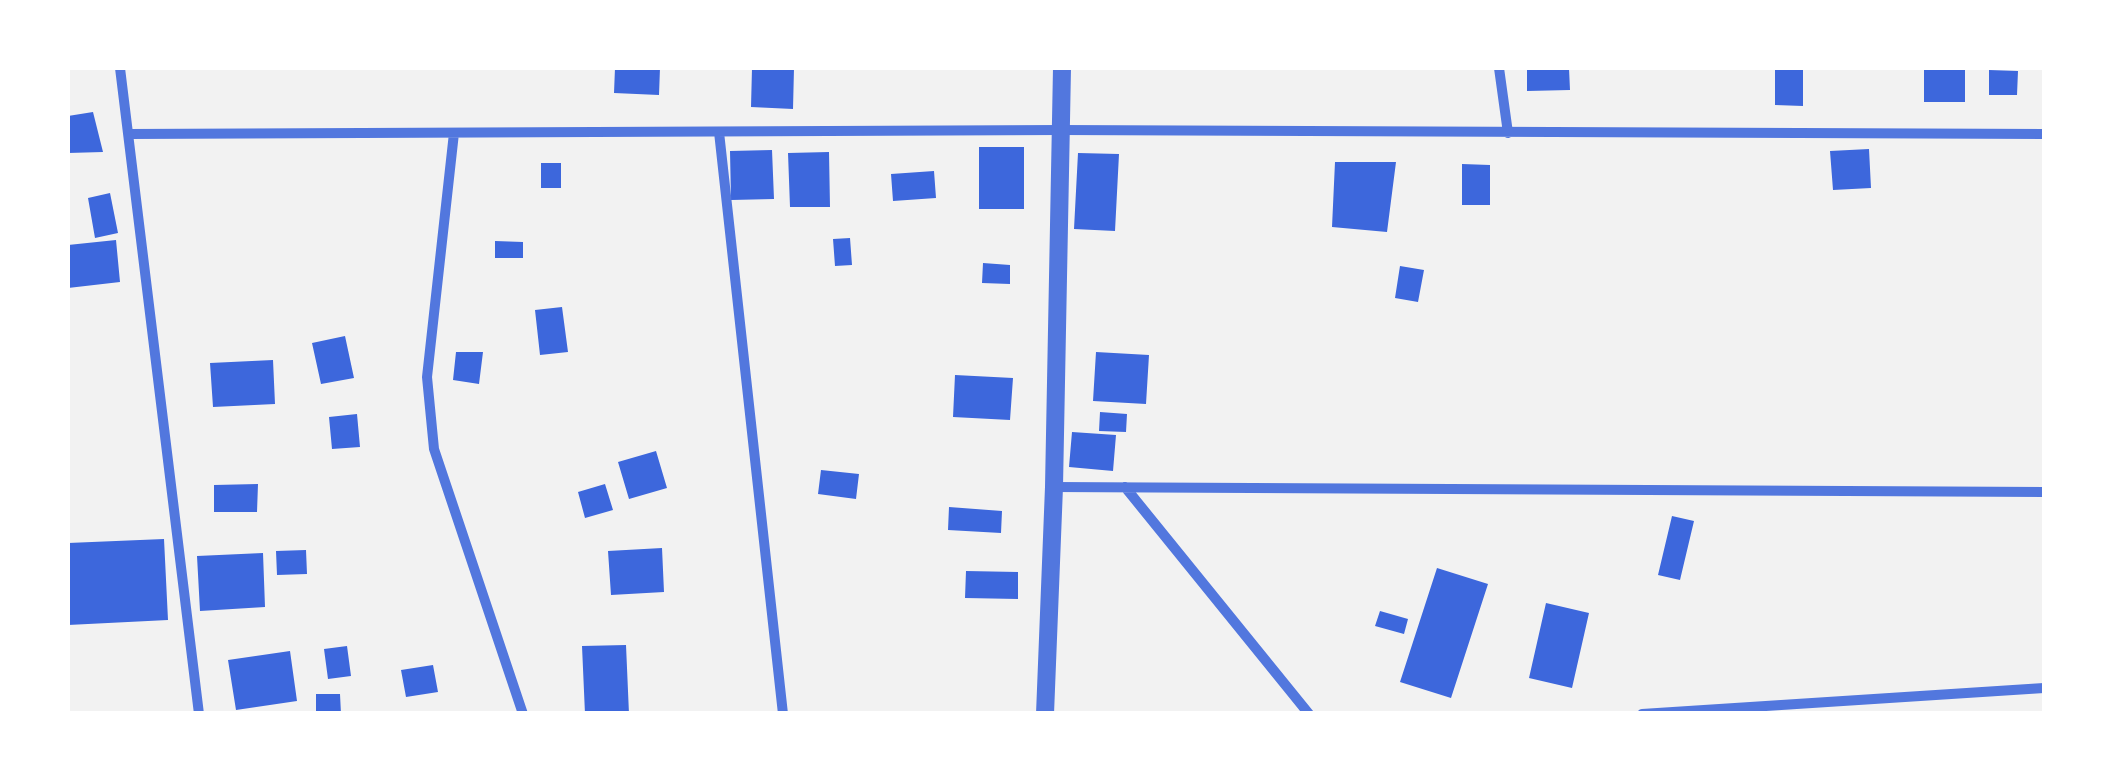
<!DOCTYPE html>
<html>
<head>
<meta charset="utf-8">
<style>
  body { margin:0 }
  #map { position:relative; width:2112px; height:781px; overflow:hidden; background:#f2f2f2; font-family:Karla,sans-serif }
  canvas { display:block }
  .frame { position:absolute; inset:0; border:70px solid #fff; pointer-events:none }
</style>
</head>
<body>
<div id="map">
<canvas width="2112" height="781"></canvas>
<div class="frame"></div>
</div>
<script>
const ctx = document.querySelector('canvas').getContext('2d');
ctx.lineJoin = 'round';
function fill(path, color) {
  ctx.fillStyle = color;
  ctx.fill(path, 'evenodd');
}
function shape(rows) {
  const path = new Path2D();
  for (const r of rows) {
    path.moveTo(r[0], r[1]);
    for (let i = 2; i < r.length; i += 2) path.lineTo(r[i], r[i + 1]);
  }
  return path;
}
function strokePath(path, color, width, dash) {
  ctx.strokeStyle = color;
  ctx.lineWidth = width;
  ctx.lineCap = dash ? 'butt' : 'round';
  ctx.setLineDash(dash || []);
  ctx.stroke(path);
}
const building = shape([
  [615,68,660,68,659,95,614,93],
  [752,68,794,68,793,109,751,107],
  [1569,68,1570,90,1527,91,1527,69],
  [1924,68,1965,68,1965,102,1924,102],
  [1775,69,1803,70,1803,106,1775,105],
  [1989,70,2018,71,2017,95,1989,95],
  [93,112,103,152,68,153,68,116],
  [979,147,1024,147,1024,209,979,209],
  [1869,149,1871,188,1833,190,1830,151],
  [772,150,774,199,731,200,730,151],
  [829,152,830,207,790,207,788,153],
  [1078,153,1119,154,1115,231,1074,229],
  [1335,162,1396,162,1387,232,1332,227],
  [541,163,561,163,561,188,541,188],
  [1462,164,1490,165,1490,205,1462,205],
  [934,171,936,198,893,201,891,174],
  [110,193,118,233,95,238,88,198],
  [850,238,852,265,835,266,833,239],
  [116,240,120,282,68,288,68,245],
  [495,241,523,242,523,258,495,258],
  [983,263,1010,265,1010,284,982,283],
  [1400,266,1424,270,1418,302,1395,298],
  [562,307,568,352,540,355,535,310],
  [345,336,354,378,321,384,312,343],
  [456,352,483,352,479,384,453,380],
  [1096,352,1149,355,1146,404,1093,401],
  [273,360,275,404,213,407,210,363],
  [955,375,1013,378,1010,420,953,417],
  [1100,412,1127,414,1126,432,1099,431],
  [357,414,360,447,332,449,329,417],
  [1072,432,1116,435,1113,471,1069,467],
  [656,451,667,488,629,499,618,462],
  [821,470,859,474,856,499,818,494],
  [258,484,257,512,214,512,214,485],
  [605,484,613,510,585,518,578,492],
  [949,507,1002,511,1001,533,948,530],
  [1672,516,1694,521,1680,580,1658,575],
  [164,539,168,620,68,625,68,543],
  [662,548,664,592,611,595,608,551],
  [306,550,307,574,277,575,276,551],
  [263,553,265,607,200,611,197,556],
  [1437,568,1488,584,1451,698,1400,682],
  [966,571,1018,572,1018,599,965,598],
  [1546,603,1589,613,1572,688,1529,678],
  [1380,611,1408,619,1404,634,1375,626],
  [626,645,629,714,585,714,582,646],
  [347,646,351,676,328,679,324,649],
  [290,651,297,701,236,710,228,660],
  [433,665,438,692,406,697,401,670],
  [316,694,340,694,341,714,316,714]
]);
const minor = shape([
  [120,68,199,714],
  [1499,68,1508,133],
  [719,132,783,714],
  [454,133,427,377,434,449,523,714],
  [129,134,1061,130,2044,134],
  [1054,487,2044,492],
  [1125,487,1309,714],
  [1642,714,2044,688]
]);
const tertiary = shape([
  [1045,714,1054,487,1062,68]
]);
fill(building, '#3d67dc');
strokePath(minor, '#5277de', 10);
strokePath(tertiary, '#5277de', 18);
</script>
</body>
</html>
